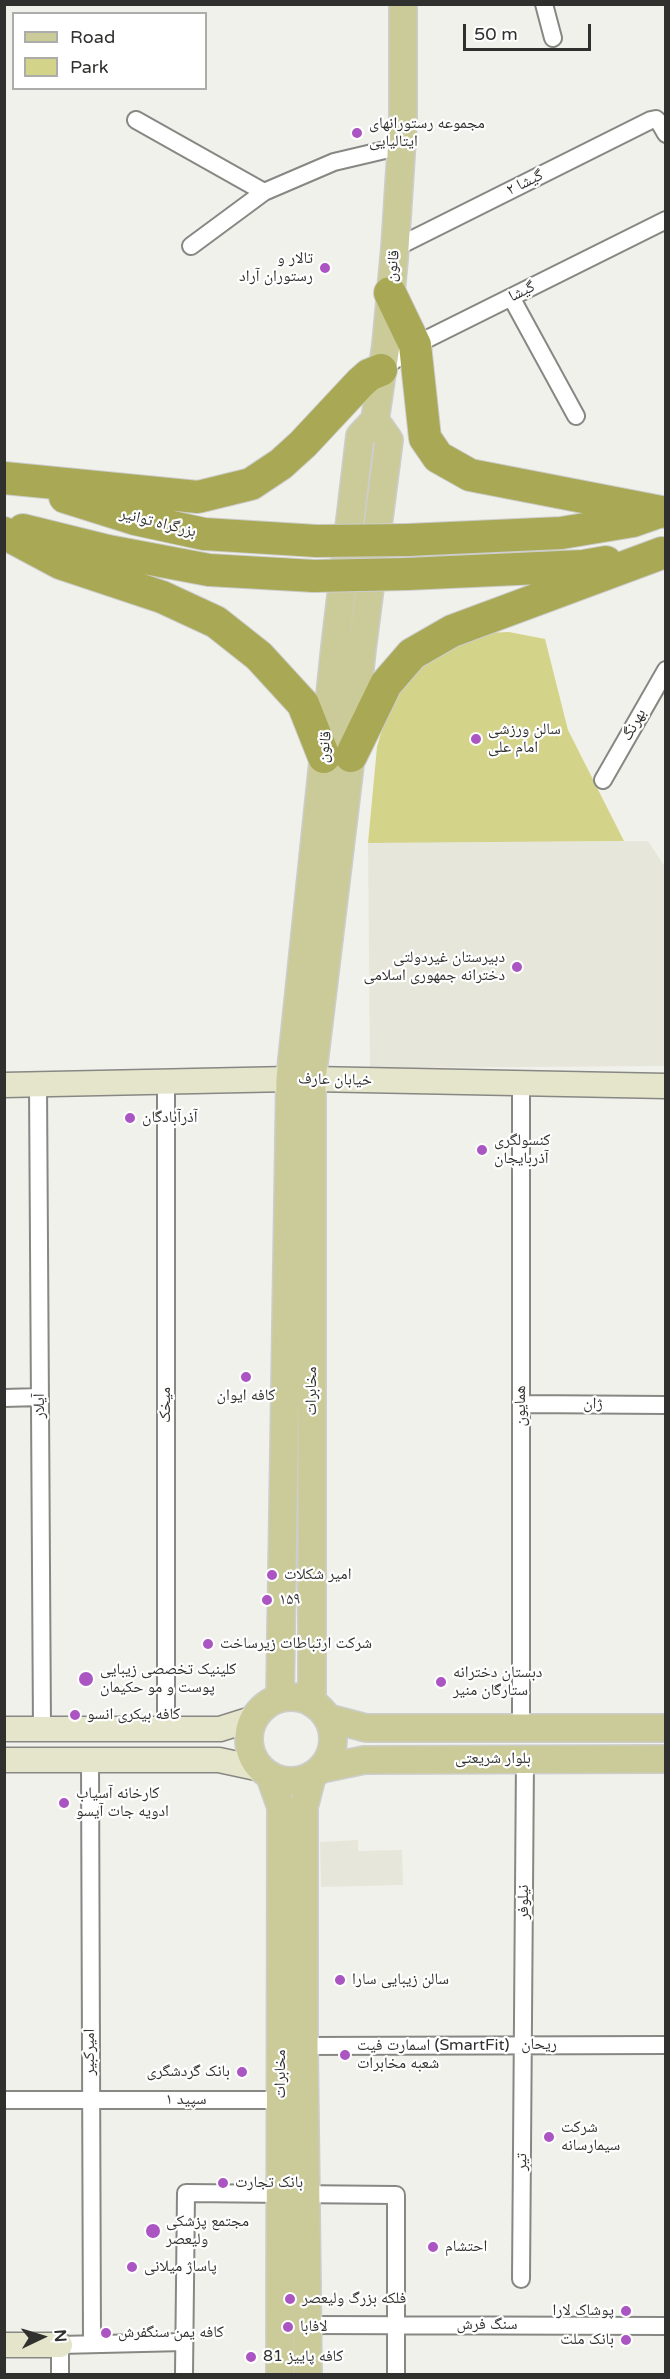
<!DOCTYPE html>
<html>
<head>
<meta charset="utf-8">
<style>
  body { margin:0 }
  #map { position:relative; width:670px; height:2379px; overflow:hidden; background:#f1f1ec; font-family:"Varela Round",sans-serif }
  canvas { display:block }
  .frame { position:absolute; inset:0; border:6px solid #30302e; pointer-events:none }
  .legend { position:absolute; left:12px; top:12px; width:195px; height:78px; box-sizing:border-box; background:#fff; border:2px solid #acacab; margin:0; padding:8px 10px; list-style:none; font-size:18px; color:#30302e }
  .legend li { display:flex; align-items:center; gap:12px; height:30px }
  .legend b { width:30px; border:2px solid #acacab }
  .north { position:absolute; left:12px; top:2307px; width:60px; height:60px; -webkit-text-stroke:4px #fff; paint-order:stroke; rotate:86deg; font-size:16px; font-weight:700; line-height:24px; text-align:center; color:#30302e }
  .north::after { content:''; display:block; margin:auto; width:21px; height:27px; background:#30302e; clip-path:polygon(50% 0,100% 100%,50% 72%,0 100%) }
  .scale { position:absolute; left:463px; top:24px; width:128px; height:27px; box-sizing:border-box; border:3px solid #30302e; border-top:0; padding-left:8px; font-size:18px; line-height:21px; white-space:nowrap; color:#30302e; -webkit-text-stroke:4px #fff; paint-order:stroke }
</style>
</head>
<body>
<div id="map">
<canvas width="670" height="2379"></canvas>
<div class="frame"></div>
<ul class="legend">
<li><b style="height:8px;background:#cbcb99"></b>Road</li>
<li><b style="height:16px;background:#d3d38a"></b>Park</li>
</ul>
<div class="north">N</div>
<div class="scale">50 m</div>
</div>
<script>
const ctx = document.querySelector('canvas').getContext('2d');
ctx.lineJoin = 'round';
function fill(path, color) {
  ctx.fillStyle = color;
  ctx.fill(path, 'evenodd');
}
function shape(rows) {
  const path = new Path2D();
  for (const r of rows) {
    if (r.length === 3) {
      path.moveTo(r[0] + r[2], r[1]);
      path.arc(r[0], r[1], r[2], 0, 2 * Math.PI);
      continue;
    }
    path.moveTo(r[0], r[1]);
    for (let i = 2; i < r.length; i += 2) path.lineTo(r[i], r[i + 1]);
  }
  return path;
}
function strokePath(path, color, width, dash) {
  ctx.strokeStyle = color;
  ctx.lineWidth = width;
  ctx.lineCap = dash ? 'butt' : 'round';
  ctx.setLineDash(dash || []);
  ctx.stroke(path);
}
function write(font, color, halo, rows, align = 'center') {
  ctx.font = font + ' "Varela Round","Noto Naskh Arabic",sans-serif';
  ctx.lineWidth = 4.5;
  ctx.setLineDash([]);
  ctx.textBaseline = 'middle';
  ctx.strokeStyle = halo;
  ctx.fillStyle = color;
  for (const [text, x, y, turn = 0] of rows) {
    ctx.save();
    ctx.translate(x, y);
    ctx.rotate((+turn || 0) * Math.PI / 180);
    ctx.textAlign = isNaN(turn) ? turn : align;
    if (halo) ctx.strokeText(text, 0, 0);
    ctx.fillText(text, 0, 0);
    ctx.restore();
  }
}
const built = shape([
  [648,841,665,867,665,1066,370,1068,368,843],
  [358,1840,358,1851,402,1850,403,1885,321,1887,320,1842]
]);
const green = shape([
  [509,632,545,639,568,730,624,841,368,843,377,747,390,702,415,666,445,646,484,633]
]);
const street = shape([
  [544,4,553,38],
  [136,120,264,192,191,246],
  [264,192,334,162,402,146],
  [395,248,651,120,656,119,659,122,666,134],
  [511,297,576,416],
  [381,370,415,345,666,220],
  [603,780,666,670],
  [166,1082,166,1729],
  [38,1084,42,1729],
  [4,1398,40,1397],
  [521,1404,666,1405],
  [521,1728,521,1083],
  [90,1760,92,2344],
  [304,2046,666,2045],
  [4,2100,281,2100],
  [521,2279,525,1759],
  [308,2325,666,2326],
  [60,2374,60,2345,184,2342],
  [184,2374,186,2193,396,2195,396,2374]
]);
const secondary = shape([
  [312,1079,666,1086],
  [4,1085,290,1079],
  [4,1729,220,1729,255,1718],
  [4,1760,219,1760,261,1769],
  [4,2345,60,2345]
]);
const primary = shape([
  [291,1739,42],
  [280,1698,290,1079,335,647,360,436,375,420,386,345,395,248,403,123,403,4],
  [312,1703,312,1079,351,756,362,649,389,440,375,420],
  [328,1718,366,1728,666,1728],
  [321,1769,364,1760,666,1759],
  [270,1776,281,1807,280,2374],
  [308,2374,304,2046,304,1807,312,1776]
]);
const highway = shape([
  [390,293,415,345,425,438,438,457,470,475,661,512],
  [4,478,198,497,251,484,281,464,303,444,360,383,369,375,381,370],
  [65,497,135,519,204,534,317,541],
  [23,530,108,551,209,570,314,576],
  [4,533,60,563,162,597,216,622,259,656,303,704,324,757],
  [407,540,561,533,633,521,653,514],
  [407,574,583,566,606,562],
  [351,756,386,684,412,654,452,631,662,553]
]);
const highwayBridge = shape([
  [317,541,407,540],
  [314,576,407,574]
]);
const markers = [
  [357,133,6,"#ab55c3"],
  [325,268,6,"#ab55c3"],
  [476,739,6,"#ab55c3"],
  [517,967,6,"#ab55c3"],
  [130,1118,6,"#ab55c3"],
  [482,1150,6,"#ab55c3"],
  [246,1377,6,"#ab55c3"],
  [272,1575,6,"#ab55c3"],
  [267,1600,6,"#ab55c3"],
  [208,1644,6,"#ab55c3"],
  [86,1679,8,"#ab55c3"],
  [441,1682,6,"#ab55c3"],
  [75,1715,6,"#ab55c3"],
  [64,1803,6,"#ab55c3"],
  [340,1980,6,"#ab55c3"],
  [345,2055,6,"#ab55c3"],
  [242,2072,6,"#ab55c3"],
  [549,2137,6,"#ab55c3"],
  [223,2183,6,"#ab55c3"],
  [153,2231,8,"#ab55c3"],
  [433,2247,6,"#ab55c3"],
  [132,2267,6,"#ab55c3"],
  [290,2299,6,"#ab55c3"],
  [626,2311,6,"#ab55c3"],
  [288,2327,6,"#ab55c3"],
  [106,2333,6,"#ab55c3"],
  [626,2340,6,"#ab55c3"],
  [251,2357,6,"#ab55c3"]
];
const poiNames = [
  ["مجموعه رستورانهای",369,124],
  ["ایتالیایی",369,142],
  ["تالار و",313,259,"right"],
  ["رستوران آراد",313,277,"right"],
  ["سالن ورزشی",488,730],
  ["امام علی",488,748],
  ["دبیرستان غیردولتی",505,958,"right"],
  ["دخترانه جمهوری اسلامی",505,976,"right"],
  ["آذرآبادگان",142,1118],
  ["کنسولگری",494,1141],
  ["آذربایجان",494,1159],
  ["کافه ایوان",246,1396,"center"],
  ["امیر شکلات",284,1575],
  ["۱۵۹",279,1600],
  ["شرکت ارتباطات زیرساخت",220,1644],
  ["کلینیک تخصصی زیبایی",100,1670],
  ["پوست و مو حکیمان",100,1688],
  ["دبستان دخترانه",453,1673],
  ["ستارگان منیر",453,1691],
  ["کافه بیکری انسو",87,1715],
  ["کارخانه آسیاب",76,1794],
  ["ادویه جات آیسو",76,1812],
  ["سالن زیبایی سارا",352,1980],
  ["اسمارت فیت (SmartFit)",357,2046],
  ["شعبه مخابرات",357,2064],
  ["بانک گردشگری",230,2072,"right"],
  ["شرکت",561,2128],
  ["سیمارسانه",561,2146],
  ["بانک تجارت",235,2183],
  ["مجتمع پزشکی",166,2222],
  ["ولیعصر",166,2240],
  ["احتشام",445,2247],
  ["پاساژ میلانی",144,2267],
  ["فلکه بزرگ ولیعصر",302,2299],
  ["پوشاک لارا",614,2311,"right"],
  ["لافابا",300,2327],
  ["کافه یمن سنگفرش",118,2333],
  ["بانک ملت",614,2340,"right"],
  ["کافه پاییز 81",263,2357]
];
const streetNames = [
  ["گیشا ۲",525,183,-26],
  ["قانون",393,266,-84],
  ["گیشا",522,292,-26],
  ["بزرگراه توانیر",158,523,14],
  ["بهرنگ",634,725,-61],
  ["قانون",325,747,-84],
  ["خیابان عارف",335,1080,1],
  ["مخابرات",312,1391,-90],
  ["ژان",593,1404,1],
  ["میخک",166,1405,-90],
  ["آیلار",40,1406,-90],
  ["همایون",521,1406,-90],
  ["بلوار شریعتى",493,1759],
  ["نیلوفر",524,1902,-90],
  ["ریحان",539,2045],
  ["امیرکبیر",90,2052,-90],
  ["مخابرات",281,2074,-90],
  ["سپید ۱",186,2100],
  ["تیر",522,2162,-89],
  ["سنگ فرش",487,2325]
];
fill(built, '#e6e6da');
fill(green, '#d3d38a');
strokePath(street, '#878783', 20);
strokePath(secondary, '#878783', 27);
strokePath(primary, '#cdcdcd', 30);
strokePath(highway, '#cdcdcd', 34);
strokePath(street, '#fff', 16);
strokePath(secondary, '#e5e5cc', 24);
strokePath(primary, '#cbcb99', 27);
strokePath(highway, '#a8a855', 32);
strokePath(highwayBridge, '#cdcdcd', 34, []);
strokePath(highwayBridge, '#a8a855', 32);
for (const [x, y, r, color] of markers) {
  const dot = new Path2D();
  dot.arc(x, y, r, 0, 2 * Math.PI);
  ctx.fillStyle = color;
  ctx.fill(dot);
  strokePath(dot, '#fff', 2);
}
write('16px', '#30302e', '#fff', poiNames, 'left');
write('16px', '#30302e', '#fff', streetNames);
</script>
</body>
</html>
